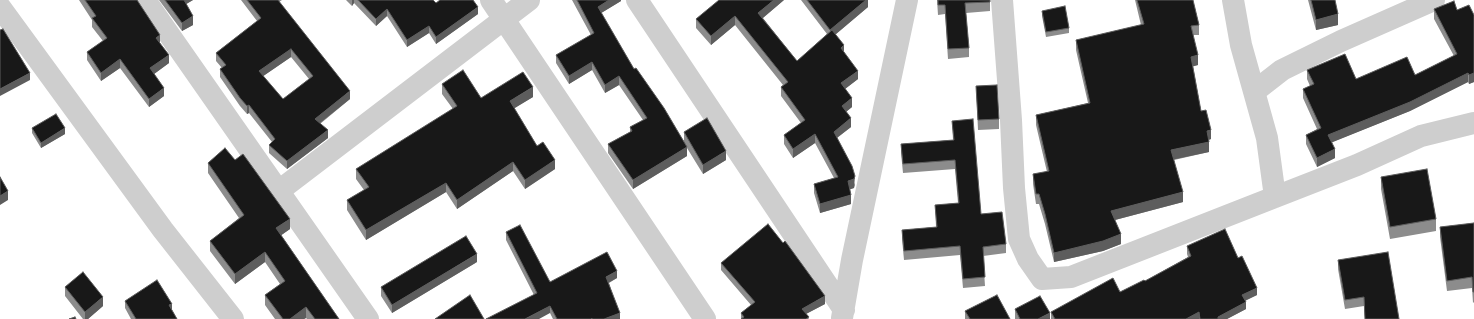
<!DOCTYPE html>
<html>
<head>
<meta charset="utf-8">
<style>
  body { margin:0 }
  canvas { display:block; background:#fff }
</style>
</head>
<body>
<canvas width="1474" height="319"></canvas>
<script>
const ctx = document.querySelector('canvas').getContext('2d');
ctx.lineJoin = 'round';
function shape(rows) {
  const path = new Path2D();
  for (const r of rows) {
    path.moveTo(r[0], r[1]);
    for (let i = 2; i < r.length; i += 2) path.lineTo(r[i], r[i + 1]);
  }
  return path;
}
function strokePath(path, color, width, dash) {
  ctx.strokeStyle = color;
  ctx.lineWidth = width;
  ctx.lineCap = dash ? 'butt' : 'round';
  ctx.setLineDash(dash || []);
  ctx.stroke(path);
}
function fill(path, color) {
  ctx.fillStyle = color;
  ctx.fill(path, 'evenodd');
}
const street = shape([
  [145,0,368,319],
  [491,0,705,319],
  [637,0,844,310],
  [1002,0,1011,120,1014,188,1019,239,1028,259,1042,279,1071,277,1275,197],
  [1233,0,1241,45,1267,138,1275,197,1357,165,1421,136,1474,123],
  [0,7,163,230,233,319],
  [1255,91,1282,70,1341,41,1434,0],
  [280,190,529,0],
  [842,318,852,260,907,0]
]);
const wall = shape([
  [79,0,137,0,160,43,169,63,154,74,164,96,149,107,120,68,101,81,87,60,87,52,103,41,92,27,92,20],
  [159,0,193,0,186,4,193,25,182,31],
  [241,0,282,0,279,2,350,99,320,124,328,138,287,169,269,153,269,145,272,142,249,113,247,114,240,106,220,77,220,69,222,68,216,61,216,53,257,21],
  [291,57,309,79,283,99,263,76],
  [346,0,433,0,436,3,478,14,436,44,429,33,407,47,387,16,376,26,354,3,352,6],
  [572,0,621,0,621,1,601,13,634,69,684,141,684,132,726,160,703,174,687,148,687,156,633,189,608,153,608,144,630,132,630,127,643,120,619,85,605,93,592,70,569,84,556,63,556,55,591,35],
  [784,0,763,18,797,61,827,34,801,0,868,0,868,7,835,35,858,79,845,89,852,107,846,112,851,127,837,138,855,185,854,188,850,189,851,204,820,213,814,193,814,184,834,178,815,143,793,158,784,144,784,135,801,123,781,96,781,87,783,85,735,25,711,45,696,28,696,19],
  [937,0,990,0,990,11,966,13,969,48,969,57,948,59,945,14,938,15],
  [1135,0,1193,0,1199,25,1199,35,1193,35,1198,65,1193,66,1201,111,1211,139,1209,140,1209,152,1174,160,1183,202,1115,220,1121,244,1103,251,1054,262,1045,224,1039,204,1036,204,1033,184,1033,174,1047,172,1036,125,1036,115,1088,103,1076,50,1076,40,1141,25],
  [1308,0,1335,0,1338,25,1316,30],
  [1434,9,1457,10,1474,15,1474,82,1469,84,1468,82,1410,111,1332,142,1335,158,1317,167,1306,144,1306,135,1317,129,1303,98,1303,89,1310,86,1307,79,1307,70,1356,79,1415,75,1454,56,1434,19],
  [1042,11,1069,28,1069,33,1046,37,1042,16],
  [442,84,481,98,533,97,514,108,537,146,555,169,525,189,513,171,457,209,446,192,366,240,347,210,347,200,364,190,356,179,356,169,453,109,442,94],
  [976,86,999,119,999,129,978,130],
  [952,121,981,214,1006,244,1006,253,983,256,985,286,963,288,960,255,904,260,902,239,902,230,936,227,935,205,958,203,955,169,903,173,901,153,901,144,953,140],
  [32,128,65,134,41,148,32,133],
  [208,163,290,229,281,235,339,319,307,319,306,318,304,319,275,319,265,305,265,295,280,284,265,262,235,284,210,251,210,241,239,218,208,173],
  [1381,177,1436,219,1436,231,1390,239,1381,189],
  [1474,223,1474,302,1473,303,1472,288,1447,291,1440,237,1440,227],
  [506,232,550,282,617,278,609,283,620,319,553,319,550,313,534,295,506,240],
  [1187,246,1238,258,1257,295,1245,301,1246,309,1227,319,1051,319,1051,312,1120,292,1145,281,1188,257,1187,254],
  [1338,260,1399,319,1365,319,1364,306,1345,309,1338,269],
  [477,262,392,313,381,296,381,287],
  [721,263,825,304,806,314,809,319,741,319,741,313,751,305,721,270],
  [65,287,103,306,88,319,83,319,65,296],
  [125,301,172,310,177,319,131,319,125,308],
  [1015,309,1050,319,1015,319],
  [965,311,1010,319,965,319]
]);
const shadedWall = shape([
  [183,0,193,0,183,6],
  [352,0,354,0,354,3,352,6],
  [609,0,621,0,621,1,598,15,598,7],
  [774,0,784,0,758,22,758,13],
  [866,0,868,0,868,7,830,39,830,30],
  [478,7,478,14,436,44,436,37],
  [387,9,387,16,376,26,376,19],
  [1338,14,1338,25,1316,30,1316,20],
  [193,16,193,25,182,31,182,23],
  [735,16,735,25,711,45,711,36],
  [429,26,429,33,407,47,407,40],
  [160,35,160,44,156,38],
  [844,45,844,53,841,48],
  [291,49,291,57,259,79,259,71],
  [169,55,169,63,150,77,150,68],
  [1198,55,1198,65,1191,67,1191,57],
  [120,59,120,68,101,81,101,73],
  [592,62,592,70,569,84,569,76],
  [858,71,858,79,841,92,841,83],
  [30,73,30,80,0,96,0,89],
  [1468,73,1468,82,1410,111,1328,144,1328,135],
  [1474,73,1474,82,1469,84,1469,75],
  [619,76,619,85,605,93,605,85],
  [533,87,533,97,510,111,510,101],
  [164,88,164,96,149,107,149,99],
  [350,91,350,99,315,127,315,119],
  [852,98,852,107,842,115,842,106],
  [249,105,249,113,247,114,247,106],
  [851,118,851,127,834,140,834,132],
  [65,128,65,134,41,148,41,143],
  [328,130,328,138,287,169,287,161],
  [1211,130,1211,139,1207,140,1207,131],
  [815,134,815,143,793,158,793,149],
  [1209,142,1209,152,1171,160,1171,150],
  [687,147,687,156,633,189,633,180],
  [1335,149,1335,158,1317,167,1317,158],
  [726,151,726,160,703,174,703,165],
  [555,160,555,169,525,189,525,180],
  [513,162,513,171,457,209,457,200],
  [855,176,854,188,848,190,848,181],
  [446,183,446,192,366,240,366,230],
  [8,191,8,200,0,205,0,196],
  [1183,192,1183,202,1111,221,1111,211],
  [851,195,851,204,820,213,820,204],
  [290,219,290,229,276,239,276,228],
  [1121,234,1121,244,1103,251,1054,262,1054,253],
  [265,252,265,262,235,284,235,274],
  [477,254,477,262,392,313,392,305],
  [617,271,617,278,606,284,606,277],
  [1257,288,1257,295,1242,302,1242,295],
  [825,296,825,304,802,316,802,309],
  [103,297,103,306,88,319,85,319,85,312],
  [1246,302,1246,309,1227,319,1218,319,1218,317],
  [172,304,172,311,169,305],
  [550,306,550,313,539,319,525,319],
  [306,307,306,318,304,319,290,319],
  [1199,312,1199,319,1186,319],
  [620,313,620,319,604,319],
  [1050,313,1050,319,1038,319]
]);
const building = shape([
  [85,0,137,0,160,35,156,38,169,55,150,68,164,88,149,99,120,59,101,73,87,52,107,38,92,18,96,16,85,0],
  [165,0,184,0,193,16,182,23,165,0],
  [247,0,278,0,350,91,315,119,328,130,287,161,269,145,275,139,249,105,247,106,240,98,220,69,226,65,216,53,261,18,247,0],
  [291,49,313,76,283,99,259,71,291,49],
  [358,0,433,0,436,3,440,0,473,0,478,7,436,37,429,26,407,40,387,9,376,19,358,0],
  [577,0,609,0,598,7,634,69,636,68,664,108,687,147,633,180,608,144,632,131,630,127,647,118,619,76,605,85,592,62,569,76,556,55,594,33,577,0],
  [719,0,774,0,758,13,797,61,832,30,844,45,841,48,858,71,841,83,852,98,842,106,851,118,834,132,852,166,855,176,854,179,848,181,851,195,820,204,814,184,838,177,815,134,793,149,784,135,805,120,781,87,788,82,735,16,711,36,696,19,719,0],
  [807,0,866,0,830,30,807,0],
  [938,0,990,0,990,2,965,3,969,48,948,49,945,5,938,5,938,0],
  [1137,0,1193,0,1199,25,1191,26,1198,55,1191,57,1201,111,1206,110,1211,130,1207,131,1209,142,1171,150,1183,192,1111,211,1121,234,1103,241,1054,253,1045,214,1039,194,1036,194,1033,174,1049,171,1036,115,1090,103,1076,40,1144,24,1137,0],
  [1311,0,1335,0,1338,14,1316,20,1311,0],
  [1454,1,1457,10,1469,5,1474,15,1474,73,1469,75,1468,73,1410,102,1328,135,1335,149,1317,158,1306,135,1321,128,1303,89,1314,84,1307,70,1345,54,1356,79,1407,57,1415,75,1457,54,1434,9,1454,1],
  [1065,6,1069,28,1046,32,1042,11,1065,6],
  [3,29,30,73,0,89,0,30,3,29],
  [463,70,481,98,523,72,533,87,510,101,537,146,543,142,555,160,525,180,513,162,457,200,446,183,366,230,347,200,369,187,356,169,457,106,442,84,463,70],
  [997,85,999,119,978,120,976,86,997,85],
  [56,114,65,128,41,143,32,128,56,114],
  [707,118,726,151,703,165,684,132,707,118],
  [973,119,981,214,1002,212,1006,244,983,247,985,277,963,279,960,246,904,251,902,230,937,227,935,205,959,203,955,160,903,164,901,144,954,140,952,121,973,119],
  [225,148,235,160,243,154,290,219,276,228,339,319,315,319,306,307,290,319,283,319,265,295,285,281,265,252,235,274,210,241,244,215,208,163,225,148],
  [1427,169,1436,219,1390,227,1381,177,1427,169],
  [0,177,8,191,0,196,0,177],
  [1474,223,1474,292,1473,292,1472,277,1447,281,1440,227,1474,223],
  [768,224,783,243,785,241,825,296,802,309,809,317,806,319,741,319,744,317,741,313,755,302,721,263,768,224],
  [520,225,550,282,607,252,617,271,606,277,620,313,604,319,592,319,592,318,591,319,557,319,550,306,525,319,486,319,537,293,506,232,520,225],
  [1225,229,1238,258,1242,256,1257,288,1242,295,1246,302,1218,317,1218,319,1200,319,1199,312,1186,319,1055,319,1051,312,1113,278,1120,292,1144,280,1145,281,1191,256,1187,246,1225,229],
  [466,236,477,254,392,305,381,287,466,236],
  [1388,252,1399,319,1365,319,1364,297,1345,300,1338,260,1388,252],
  [83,272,103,297,85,312,65,287,83,272],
  [157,280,172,304,169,305,177,319,136,319,125,301,157,280],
  [470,295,484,319,435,319,470,295],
  [997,295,1010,319,970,319,965,311,997,295],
  [1040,296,1050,313,1038,319,1020,319,1015,309,1040,296],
  [75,317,76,319,69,319,75,317]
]);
strokePath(street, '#cecece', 22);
fill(wall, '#8c8c8c');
fill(shadedWall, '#5d5d5d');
fill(building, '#181818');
strokePath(building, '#5d5d5d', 1);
</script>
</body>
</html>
